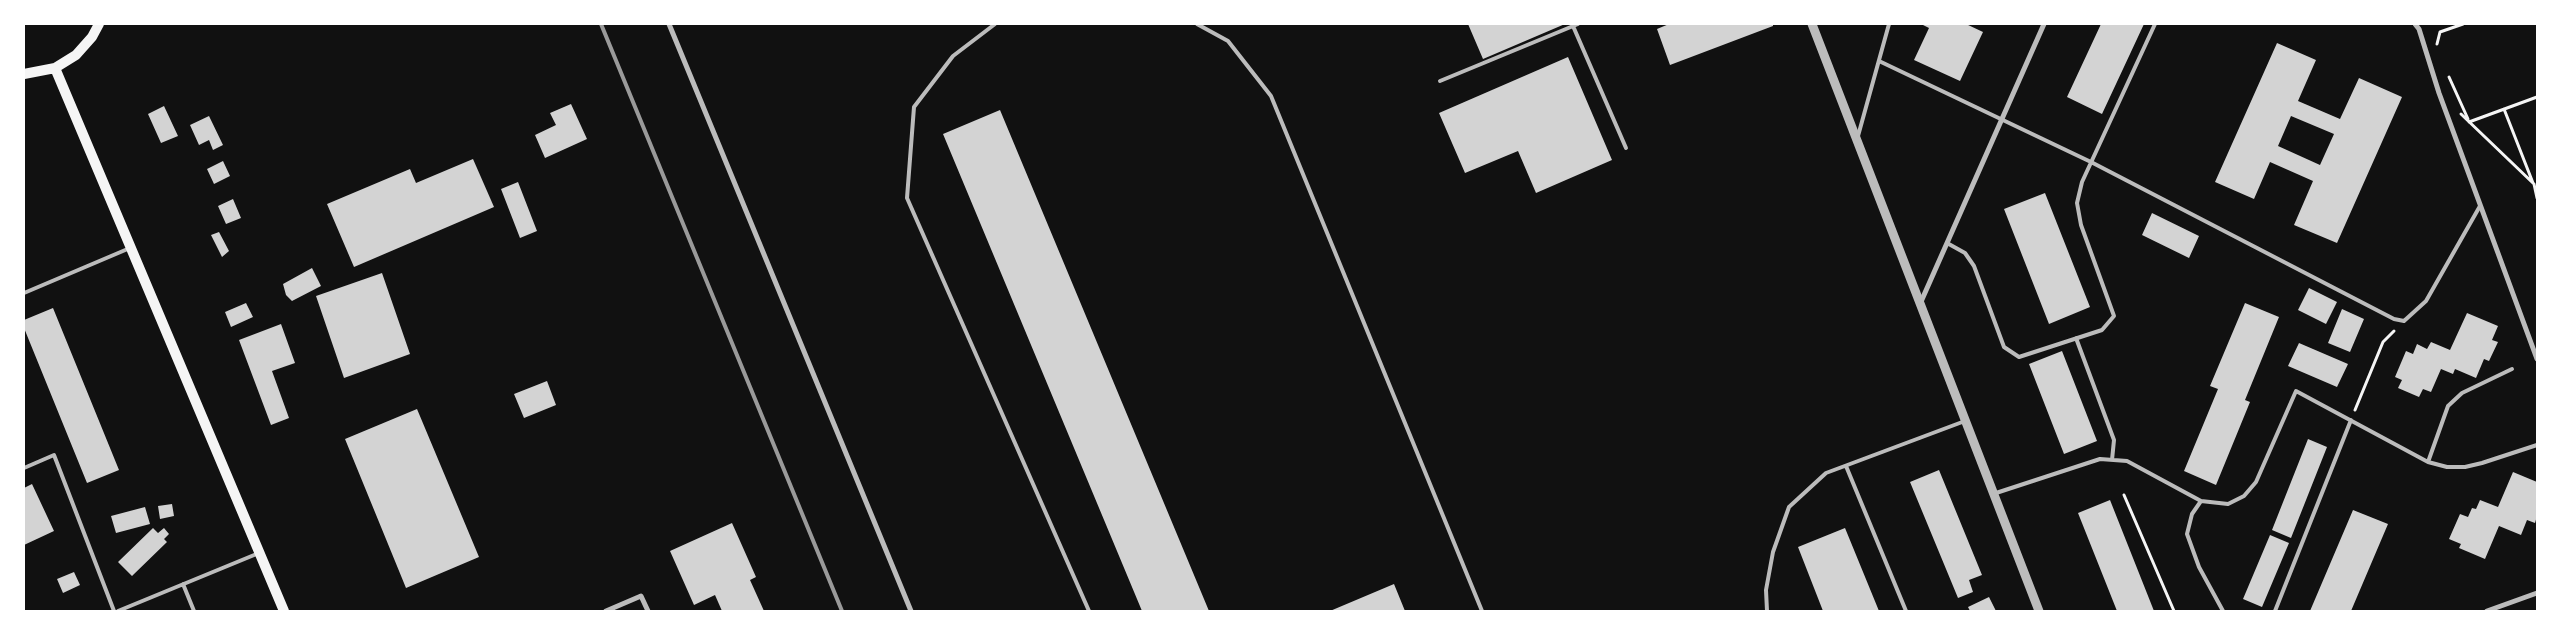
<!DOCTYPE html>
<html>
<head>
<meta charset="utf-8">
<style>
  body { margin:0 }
  #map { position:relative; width:2561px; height:635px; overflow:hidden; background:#111; font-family:Poppins,sans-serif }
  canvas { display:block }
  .frame { position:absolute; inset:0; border:25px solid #fff; pointer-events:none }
</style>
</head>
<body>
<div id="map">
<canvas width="2561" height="635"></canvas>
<div class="frame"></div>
</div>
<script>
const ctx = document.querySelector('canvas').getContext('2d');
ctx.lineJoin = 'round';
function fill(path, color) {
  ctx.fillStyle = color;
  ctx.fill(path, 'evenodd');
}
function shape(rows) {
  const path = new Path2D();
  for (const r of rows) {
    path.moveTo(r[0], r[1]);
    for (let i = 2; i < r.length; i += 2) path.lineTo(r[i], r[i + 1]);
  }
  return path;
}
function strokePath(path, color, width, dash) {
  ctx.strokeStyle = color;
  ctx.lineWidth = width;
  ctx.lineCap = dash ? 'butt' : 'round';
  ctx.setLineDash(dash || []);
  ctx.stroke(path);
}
const building = shape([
  [1468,24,1565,24,1483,59],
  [1669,24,1773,24,1773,26,1670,65,1657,29],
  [1921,24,1966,24,1983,32,1960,81,1914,60,1929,28],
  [2101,24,2144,24,2102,114,2067,97],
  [2277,43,2316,60,2298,101,2340,119,2359,78,2402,97,2337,243,2294,225,2313,181,2270,162,2254,199,2215,182],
  [2291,116,2334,134,2320,165,2278,146],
  [1568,57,1612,160,1536,193,1518,151,1465,173,1439,113],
  [571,104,587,139,545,158,535,135,556,125,550,113],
  [164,106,178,136,161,143,148,114],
  [1000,110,1209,611,1142,611,943,134],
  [209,116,223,145,213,150,209,140,199,145,190,125],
  [473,159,494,207,354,267,327,204,410,169,416,183],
  [223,161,230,176,214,184,207,169],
  [518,182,537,231,520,238,501,189],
  [2045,193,2090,307,2049,324,2004,209],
  [233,199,241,218,226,224,218,206],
  [2152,213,2199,236,2189,258,2142,235],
  [219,232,229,251,222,257,211,235],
  [312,268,321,286,292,301,286,295,283,284],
  [382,273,410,354,344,378,316,296],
  [2309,288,2337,302,2326,324,2298,310],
  [246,303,253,317,231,327,225,312],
  [2245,303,2279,317,2245,400,2250,402,2216,485,2184,471,2218,389,2210,386],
  [53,308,119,470,87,483,24,328,24,320],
  [2342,309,2364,319,2350,352,2328,343],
  [2467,313,2498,326,2492,340,2498,342,2489,361,2484,359,2476,378,2455,369,2453,374,2441,369,2431,392,2423,389,2419,397,2398,388,2402,380,2395,377,2406,351,2413,354,2417,344,2427,349,2431,342,2450,350],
  [281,324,295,363,272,371,289,418,271,425,239,340],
  [2299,343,2348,364,2337,387,2288,366],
  [2062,351,2097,441,2064,454,2029,364],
  [547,381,556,405,524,418,514,394],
  [417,409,479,557,406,588,345,439],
  [2308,439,2327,447,2291,538,2272,530],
  [1939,470,1982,575,1969,580,1973,592,1958,598,1910,482],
  [2513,472,2537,482,2537,516,2535,523,2527,520,2521,535,2499,526,2485,559,2459,548,2461,544,2449,539,2460,514,2468,517,2472,508,2476,509,2480,500,2498,507],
  [32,484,54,531,24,545,24,488],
  [2110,500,2154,611,2117,611,2078,513],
  [172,504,174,516,160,519,158,506],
  [145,507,150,524,116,533,111,516],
  [2353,510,2388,524,2351,611,2310,611],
  [732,523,756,577,750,580,764,611,722,611,715,595,694,605,670,551],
  [153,528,158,533,164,528,169,534,164,539,167,542,132,576,118,562],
  [1845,528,1879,611,1823,611,1798,547],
  [2270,535,2289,543,2262,607,2243,599],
  [74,572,80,585,63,593,57,579],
  [1394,584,1405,611,1330,611],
  [1989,597,1996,611,1970,611,1968,607]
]);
const path = shape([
  [2437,44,2440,32,2463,24],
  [2449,77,2468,119],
  [2504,109,2533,183],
  [2461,114,2534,184,2537,198],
  [2469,122,2537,97],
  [2355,410,2383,342,2394,331],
  [2124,495,2174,611]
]);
const service = shape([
  [995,24,953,56,914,107,907,198,1089,611],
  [1197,24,1228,41,1271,96,1482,611],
  [1573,26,1626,148],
  [1879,61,2091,162,2394,319,2404,321,2426,301,2480,206],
  [1440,81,1578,24],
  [1858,136,1889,24],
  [1947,243,1965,253,1974,266,2004,347,2019,357,2102,330,2114,316,2081,225,2077,203,2082,182,2155,24],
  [24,293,130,248],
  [2076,338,2114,440,2112,460],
  [2428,462,2448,406,2462,393,2512,369],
  [1846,466,1906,611],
  [24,468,54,455,114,611],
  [1993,494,2100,459,2127,461,2201,501,2228,504,2244,496,2256,482,2296,391,2428,462,2447,467,2465,467,2482,463,2537,445],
  [2201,501,2192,514,2187,534,2199,567,2223,611],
  [183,584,194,611],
  [118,611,259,553],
  [1767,611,1766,590,1773,552,1789,507,1826,473,1965,421],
  [2275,611,2351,420]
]);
const minor = shape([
  [669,24,911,611],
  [2415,24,2419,29,2439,93,2537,359],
  [1920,304,2044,24],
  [606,611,641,596,648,611],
  [2487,611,2537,593]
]);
const tertiary = shape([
  [1812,24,2039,611]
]);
const secondary = shape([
  [55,68,284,611],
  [24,74,55,68,76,55,92,37,99,24]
]);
const rail = shape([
  [601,24,842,611]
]);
fill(building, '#d3d3d3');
strokePath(path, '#f5f5f5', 3);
strokePath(service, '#bcbcbc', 4);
strokePath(minor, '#bcbcbc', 5);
strokePath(tertiary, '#bcbcbc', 9);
strokePath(secondary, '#f5f5f5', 10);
strokePath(rail, '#9a9a9a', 4);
</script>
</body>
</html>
